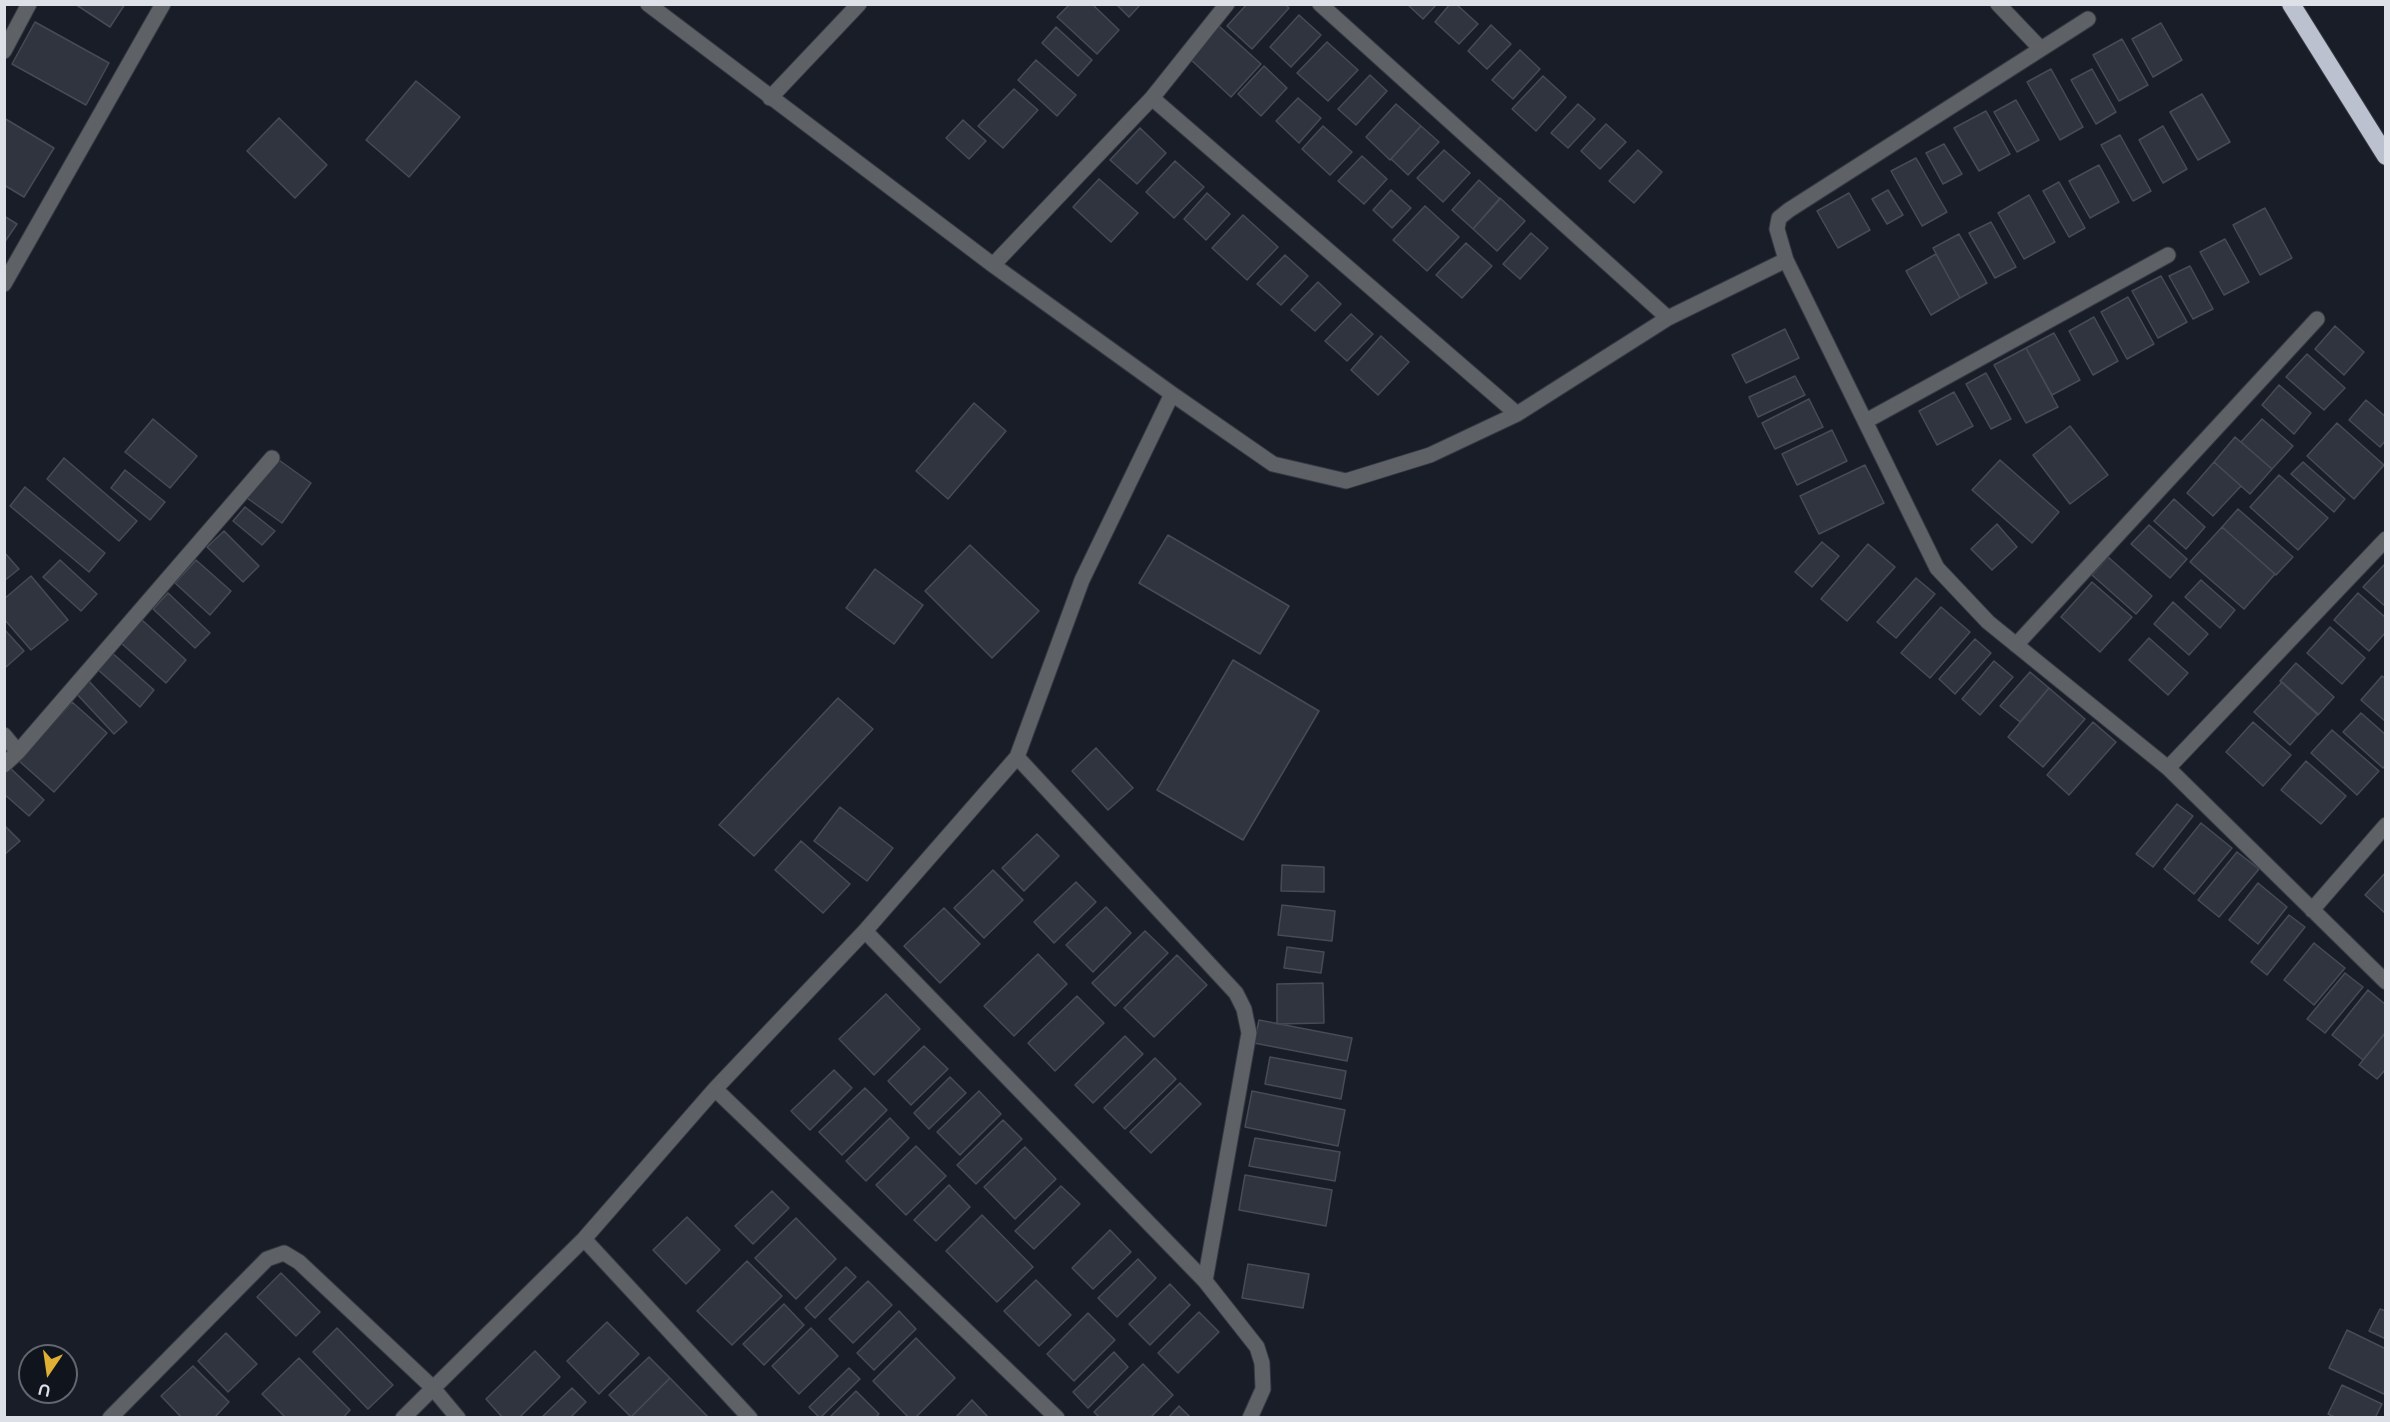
<!DOCTYPE html>
<html>
<head>
<meta charset="utf-8">
<style>
  body { margin:0 }
  #map { position:relative; width:2390px; height:1422px; overflow:hidden; background:#191d27; font-family:Raleway,sans-serif }
  canvas { display:block }
  .frame { position:absolute; inset:0; border:6px solid #dde0e7; pointer-events:none }
  .north { position:absolute; left:18px; top:1344px; width:60px; height:60px; box-sizing:border-box; background:#10141d; border:2px solid #62666e; border-radius:50%; rotate:193deg; font-size:16px; font-weight:700; line-height:24px; text-align:center; color:#dde0e7 }
  .north::after { content:''; display:block; margin:auto; width:21px; height:27px; background:#e0b034; clip-path:polygon(50% 0,100% 100%,50% 72%,0 100%) }
</style>
</head>
<body>
<div id="map">
<canvas width="2390" height="1422"></canvas>
<div class="frame"></div>
<div class="north">U</div>
</div>
<script>
const ctx = document.querySelector('canvas').getContext('2d');
ctx.lineJoin = 'round';
function fill(path, color) {
  ctx.fillStyle = color;
  ctx.fill(path, 'evenodd');
}
function shape(rows) {
  const path = new Path2D();
  for (const r of rows) {
    path.moveTo(r[0], r[1]);
    for (let i = 2; i < r.length; i += 2) path.lineTo(r[i], r[i + 1]);
  }
  return path;
}
function strokePath(path, color, width, dash) {
  ctx.strokeStyle = color;
  ctx.lineWidth = width;
  ctx.lineCap = dash ? 'butt' : 'round';
  ctx.setLineDash(dash || []);
  ctx.stroke(path);
}
const building = shape([
  [75,4,125,4,110,27,75,4],
  [1070,4,1092,4,1119,30,1097,54,1057,17,1070,4],
  [1116,4,1141,4,1129,17,1116,4],
  [1247,4,1285,4,1289,8,1252,49,1227,26,1247,4],
  [1407,4,1437,4,1423,19,1407,4],
  [1450,4,1456,4,1478,24,1459,44,1435,22,1450,4],
  [1299,15,1321,35,1291,67,1270,47,1299,15],
  [35,22,109,63,86,105,12,64,35,22],
  [2161,23,2182,60,2153,77,2132,39,2161,23],
  [1491,25,1511,44,1487,69,1468,51,1491,25],
  [1219,26,1261,64,1231,97,1189,58,1219,26],
  [1056,27,1092,60,1078,76,1042,43,1056,27],
  [2122,39,2148,85,2119,101,2093,55,2122,39],
  [1327,42,1358,70,1328,101,1297,73,1327,42],
  [1520,50,1540,69,1513,99,1492,80,1520,50],
  [1036,60,1076,95,1057,116,1018,80,1036,60],
  [1264,66,1287,88,1261,116,1238,94,1264,66],
  [2051,69,2083,127,2060,140,2027,82,2051,69],
  [2092,69,2116,112,2096,124,2071,80,2092,69],
  [1370,75,1387,91,1356,125,1338,109,1370,75],
  [1543,76,1566,97,1536,131,1512,109,1543,76],
  [416,81,460,117,409,177,366,140,416,81],
  [1014,89,1038,110,1003,148,978,126,1014,89],
  [2202,94,2230,142,2198,160,2170,112,2202,94],
  [1298,98,1321,118,1299,143,1276,121,1298,98],
  [2016,100,2039,140,2017,152,1994,112,2016,100],
  [1396,104,1421,126,1390,160,1366,137,1396,104],
  [1578,104,1595,119,1568,148,1551,133,1578,104],
  [1986,111,2010,154,1979,171,1954,128,1986,111],
  [4,118,54,148,24,197,4,185,4,118],
  [279,118,327,165,295,198,247,151,279,118],
  [963,120,986,141,969,159,946,138,963,120],
  [1606,124,1626,142,1600,169,1581,151,1606,124],
  [1323,126,1352,152,1330,175,1302,149,1323,126],
  [1421,126,1439,142,1408,175,1391,159,1421,126],
  [2163,126,2187,169,2163,183,2139,140,2163,126],
  [1140,128,1166,153,1137,184,1110,160,1140,128],
  [2120,135,2151,191,2133,201,2101,145,2120,135],
  [1944,144,1962,174,1943,184,1926,153,1944,144],
  [1444,150,1470,173,1443,202,1417,178,1444,150],
  [1638,150,1662,172,1634,203,1609,181,1638,150],
  [1362,156,1387,179,1364,204,1338,181,1362,156],
  [1916,158,1947,212,1922,226,1891,171,1916,158],
  [1175,161,1204,187,1174,218,1146,192,1175,161],
  [2099,165,2119,202,2090,218,2069,181,2099,165],
  [1099,179,1138,213,1111,242,1073,207,1099,179],
  [1479,180,1500,199,1473,229,1452,210,1479,180],
  [2059,182,2085,228,2069,237,2043,191,2059,182],
  [1391,190,1411,208,1392,228,1373,210,1391,190],
  [1888,190,1903,215,1887,224,1872,199,1888,190],
  [1207,193,1230,214,1206,240,1184,219,1207,193],
  [1849,193,1870,230,1838,248,1817,211,1849,193],
  [2029,195,2055,242,2024,259,1998,213,2029,195],
  [1500,198,1525,221,1497,251,1473,229,1500,198],
  [1425,206,1459,237,1427,271,1393,240,1425,206],
  [2265,208,2292,258,2260,275,2233,225,2265,208],
  [1243,215,1278,247,1247,280,1212,248,1243,215],
  [4,216,17,224,4,243,4,216],
  [1991,222,2016,267,1995,278,1969,233,1991,222],
  [1531,233,1548,248,1520,279,1503,264,1531,233],
  [1959,234,1987,283,1960,298,1933,248,1959,234],
  [2225,239,2249,282,2224,295,2200,252,2225,239],
  [1466,243,1492,266,1462,298,1436,275,1466,243],
  [1936,254,1960,298,1931,315,1906,271,1936,254],
  [1285,255,1308,276,1281,305,1257,284,1285,255],
  [2190,266,2213,309,2193,319,2169,276,2190,266],
  [2161,276,2187,322,2158,338,2132,291,2161,276],
  [1318,282,1341,304,1315,331,1291,310,1318,282],
  [2128,297,2154,344,2127,359,2101,312,2128,297],
  [1351,314,1373,334,1347,361,1325,341,1351,314],
  [2094,317,2118,361,2093,375,2069,331,2094,317],
  [2335,326,2364,352,2344,375,2315,349,2335,326],
  [1785,329,1799,358,1746,383,1732,355,1785,329],
  [2054,333,2080,380,2052,395,2026,348,2054,333],
  [1381,336,1409,362,1378,395,1351,370,1381,336],
  [2026,348,2058,407,2026,423,1994,365,2026,348],
  [2307,354,2345,388,2324,410,2286,377,2307,354],
  [1986,373,2011,419,1991,429,1966,384,1986,373],
  [1795,376,1805,395,1758,417,1749,397,1795,376],
  [2279,385,2311,413,2294,434,2262,405,2279,385],
  [1954,392,1973,426,1937,445,1919,411,1954,392],
  [1809,399,1823,427,1775,449,1762,423,1809,399],
  [2366,400,2386,417,2386,440,2380,447,2349,420,2366,400],
  [974,403,1006,431,948,499,916,471,974,403],
  [153,419,197,456,170,488,125,452,153,419],
  [2262,419,2293,446,2272,469,2241,442,2262,419],
  [2337,423,2384,465,2354,499,2307,456,2337,423],
  [2070,426,2108,475,2070,504,2033,455,2070,426],
  [1832,430,1847,461,1797,485,1782,454,1832,430],
  [2235,437,2272,469,2250,494,2214,462,2235,437],
  [64,458,137,521,119,541,47,479,64,458],
  [276,458,311,483,282,523,247,498,276,458],
  [2000,460,2059,512,2032,543,1972,490,2000,460],
  [2214,462,2241,486,2213,516,2187,493,2214,462],
  [2303,462,2345,499,2334,512,2291,474,2303,462],
  [1865,465,1884,503,1819,534,1800,496,1865,465],
  [125,470,165,502,150,520,111,488,125,470],
  [2279,475,2328,518,2298,550,2250,507,2279,475],
  [25,487,105,553,89,572,10,506,25,487],
  [2174,499,2205,527,2186,549,2154,521,2174,499],
  [245,507,275,531,262,545,233,521,245,507],
  [2238,509,2293,557,2276,575,2222,527,2238,509],
  [1997,524,2017,547,1992,570,1971,549,1997,524],
  [2149,525,2187,559,2170,578,2131,544,2149,525],
  [2222,527,2275,574,2244,609,2190,562,2222,527],
  [224,531,259,566,243,582,207,547,224,531],
  [1168,535,1289,606,1260,654,1139,583,1168,535],
  [1822,542,1839,556,1812,587,1795,572,1822,542],
  [1868,544,1895,567,1847,621,1821,599,1868,544],
  [970,545,1039,611,992,658,925,591,970,545],
  [4,552,19,569,4,581,4,552],
  [2108,557,2152,596,2136,614,2092,575,2108,557],
  [60,560,97,594,81,611,43,577,60,560],
  [196,560,231,591,210,615,175,583,196,560],
  [2385,564,2386,564,2386,607,2363,587,2385,564],
  [875,569,923,605,894,644,846,608,875,569],
  [31,576,68,620,31,650,4,619,4,599,31,576],
  [1916,578,1935,594,1896,638,1877,622,1916,578],
  [2201,580,2235,610,2220,628,2185,597,2201,580],
  [2092,582,2132,617,2100,652,2061,617,2092,582],
  [168,593,210,633,195,648,153,609,168,593],
  [2358,593,2386,618,2386,632,2369,651,2334,620,2358,593],
  [2173,602,2208,634,2189,655,2154,624,2173,602],
  [1941,607,1970,632,1930,678,1901,653,1941,607],
  [142,620,186,660,166,683,121,643,142,620],
  [2330,627,2365,658,2342,684,2307,653,2330,627],
  [4,629,24,651,6,667,4,665,4,629],
  [2149,638,2188,673,2168,695,2129,660,2149,638],
  [1975,639,1991,653,1955,694,1939,679,1975,639],
  [110,651,154,690,140,707,96,668,110,651],
  [1233,660,1319,711,1243,840,1157,790,1233,660],
  [1994,661,2013,677,1980,715,1962,699,1994,661],
  [2296,663,2334,697,2318,715,2280,681,2296,663],
  [2030,672,2049,688,2020,722,2000,706,2030,672],
  [2382,676,2386,679,2386,722,2361,700,2382,676],
  [87,679,127,722,114,734,74,691,87,679],
  [2282,682,2318,714,2290,745,2254,712,2282,682],
  [2049,688,2085,719,2043,767,2008,737,2049,688],
  [838,698,873,729,754,856,719,825,838,698],
  [72,702,107,733,54,792,19,761,72,702],
  [2361,713,2386,735,2386,765,2383,768,2343,732,2361,713],
  [2093,722,2116,742,2069,795,2047,775,2093,722],
  [2253,722,2291,755,2263,786,2226,752,2253,722],
  [2332,730,2379,771,2357,795,2311,753,2332,730],
  [1096,748,1133,788,1108,810,1072,771,1096,748],
  [2306,761,2346,796,2321,824,2281,790,2306,761],
  [8,766,44,800,29,816,4,794,4,770,8,766],
  [2177,804,2193,816,2153,867,2136,854,2177,804],
  [840,807,893,848,867,881,814,841,840,807],
  [2201,823,2232,848,2194,894,2164,869,2201,823],
  [4,825,20,841,4,855,4,825],
  [1037,834,1059,856,1024,891,1002,868,1037,834],
  [801,841,850,884,823,913,775,870,801,841],
  [2237,852,2259,869,2219,917,2198,900,2237,852],
  [1282,865,1324,867,1324,892,1281,891,1282,865],
  [993,870,1023,900,984,938,954,908,993,870],
  [2386,872,2386,914,2365,895,2386,872],
  [1076,882,1096,902,1054,943,1034,922,1076,882],
  [2258,883,2287,907,2258,944,2229,920,2258,883],
  [1282,905,1335,911,1332,941,1278,935,1282,905],
  [1106,907,1131,933,1093,972,1066,945,1106,907],
  [944,908,980,944,940,983,904,946,944,908],
  [2289,915,2305,927,2267,975,2251,962,2289,915],
  [1145,931,1168,953,1115,1006,1092,983,1145,931],
  [2314,943,2345,968,2314,1005,2284,980,2314,943],
  [1287,947,1324,952,1321,973,1284,968,1287,947],
  [1038,954,1067,984,1014,1036,984,1006,1038,954],
  [1177,955,1207,985,1154,1037,1124,1008,1177,955],
  [2345,973,2363,987,2325,1033,2307,1019,2345,973],
  [1323,983,1324,1023,1277,1024,1277,984,1323,983],
  [2368,990,2386,1005,2386,1032,2363,1060,2332,1035,2368,990],
  [886,994,920,1029,874,1075,839,1039,886,994],
  [1077,996,1104,1023,1055,1071,1028,1043,1077,996],
  [1259,1020,1352,1038,1347,1061,1254,1043,1259,1020],
  [2386,1032,2386,1069,2377,1079,2359,1065,2386,1032],
  [1125,1036,1143,1054,1093,1103,1075,1085,1125,1036],
  [924,1046,948,1069,911,1105,888,1081,924,1046],
  [1270,1057,1346,1071,1341,1099,1265,1084,1270,1057],
  [1155,1058,1176,1079,1125,1129,1104,1108,1155,1058],
  [834,1070,852,1088,810,1130,791,1111,834,1070],
  [950,1077,966,1093,929,1129,914,1113,950,1077],
  [1180,1083,1201,1104,1151,1153,1130,1132,1180,1083],
  [865,1088,887,1110,842,1155,819,1132,865,1088],
  [979,1091,1001,1114,960,1155,937,1132,979,1091],
  [1252,1091,1345,1110,1338,1146,1245,1127,1252,1091],
  [890,1118,909,1138,866,1181,846,1161,890,1118],
  [1003,1120,1022,1139,976,1184,957,1165,1003,1120],
  [1255,1138,1340,1152,1335,1181,1249,1166,1255,1138],
  [916,1146,946,1176,906,1215,876,1185,916,1146],
  [1025,1147,1056,1179,1015,1219,984,1187,1025,1147],
  [1245,1175,1332,1190,1326,1226,1239,1210,1245,1175],
  [949,1185,970,1207,936,1241,914,1220,949,1185],
  [1061,1186,1080,1204,1034,1249,1015,1231,1061,1186],
  [772,1191,789,1208,753,1244,735,1226,772,1191],
  [982,1215,1033,1267,997,1302,946,1251,982,1215],
  [687,1217,720,1250,686,1284,653,1250,687,1217],
  [796,1218,836,1259,796,1299,755,1258,796,1218],
  [1110,1230,1131,1252,1093,1289,1072,1268,1110,1230],
  [1138,1259,1156,1278,1117,1317,1098,1298,1138,1259],
  [747,1261,782,1296,732,1345,697,1311,747,1261],
  [1248,1264,1309,1274,1303,1308,1242,1298,1248,1264],
  [846,1267,856,1277,815,1318,805,1308,846,1267],
  [281,1273,320,1312,296,1336,257,1297,281,1273],
  [1036,1280,1071,1315,1039,1346,1004,1311,1036,1280],
  [868,1281,892,1305,853,1343,829,1319,868,1281],
  [1170,1284,1190,1305,1150,1345,1129,1324,1170,1284],
  [784,1304,804,1325,764,1365,743,1344,784,1304],
  [2380,1309,2386,1311,2386,1339,2369,1331,2380,1309],
  [899,1311,916,1329,874,1370,857,1353,899,1311],
  [1199,1312,1219,1332,1178,1373,1158,1353,1199,1312],
  [1088,1313,1115,1340,1074,1381,1047,1354,1088,1313],
  [607,1322,639,1354,599,1394,567,1361,607,1322],
  [337,1328,393,1385,368,1409,313,1352,337,1328],
  [811,1328,838,1356,799,1394,772,1366,811,1328],
  [2347,1330,2386,1349,2386,1395,2329,1368,2347,1330],
  [226,1333,257,1364,228,1392,198,1361,226,1333],
  [916,1338,955,1378,915,1418,909,1418,873,1381,916,1338],
  [535,1351,560,1377,519,1418,503,1418,486,1399,535,1351],
  [1114,1352,1128,1367,1088,1408,1073,1392,1114,1352],
  [649,1357,670,1378,631,1417,609,1395,649,1357],
  [299,1358,350,1410,343,1418,286,1418,262,1394,299,1358],
  [1143,1364,1173,1395,1150,1418,1100,1418,1094,1412,1143,1364],
  [193,1366,229,1402,214,1418,182,1418,161,1396,193,1366],
  [849,1368,860,1379,820,1418,809,1407,849,1368],
  [670,1378,709,1418,630,1418,670,1378],
  [2342,1385,2382,1404,2375,1418,2337,1418,2328,1414,2342,1385],
  [572,1388,586,1402,570,1418,541,1418,572,1388],
  [856,1391,879,1414,875,1418,829,1418,856,1391],
  [972,1400,989,1418,955,1418,972,1400],
  [1179,1406,1191,1418,1168,1418,1179,1406]
]);
const service = shape([
  [770,98,859,4]
]);
const minor = shape([
  [648,4,993,265,1172,394,1273,464,1346,481,1430,455,1517,414,1668,318,1786,260],
  [1320,4,1668,318],
  [1998,4,2041,49],
  [2088,19,1789,210,1779,218,1777,229,1786,260,1937,568,1988,622,2168,768,2386,982],
  [4,51,29,4],
  [1152,98,1517,414],
  [993,265,1152,98,1227,4],
  [4,284,163,4],
  [1866,421,2168,255],
  [2016,645,2317,319],
  [4,735,18,752],
  [1017,757,1236,993,1244,1009,1249,1033,1205,1281,1257,1347,1262,1363,1263,1389,1250,1418],
  [4,765,18,752,272,458],
  [2168,768,2386,539],
  [2312,910,2386,825],
  [865,931,1205,1281],
  [715,1089,1057,1418],
  [584,1239,750,1418],
  [110,1418,267,1259,284,1253,299,1262,432,1387,458,1418],
  [403,1418,584,1239,715,1089,865,931,1017,757,1082,580,1172,394]
]);
const motorway = shape([
  [2291,4,2386,156]
]);
fill(building, '#30343f');
strokePath(building, '#464b56', 1.5);
strokePath(service, '#343842', 17);
strokePath(minor, '#343842', 17);
strokePath(motorway, '#343842', 20);
strokePath(service, '#5e6166', 15);
strokePath(minor, '#5e6166', 15);
strokePath(motorway, '#bbc1cf', 18);
</script>
</body>
</html>
